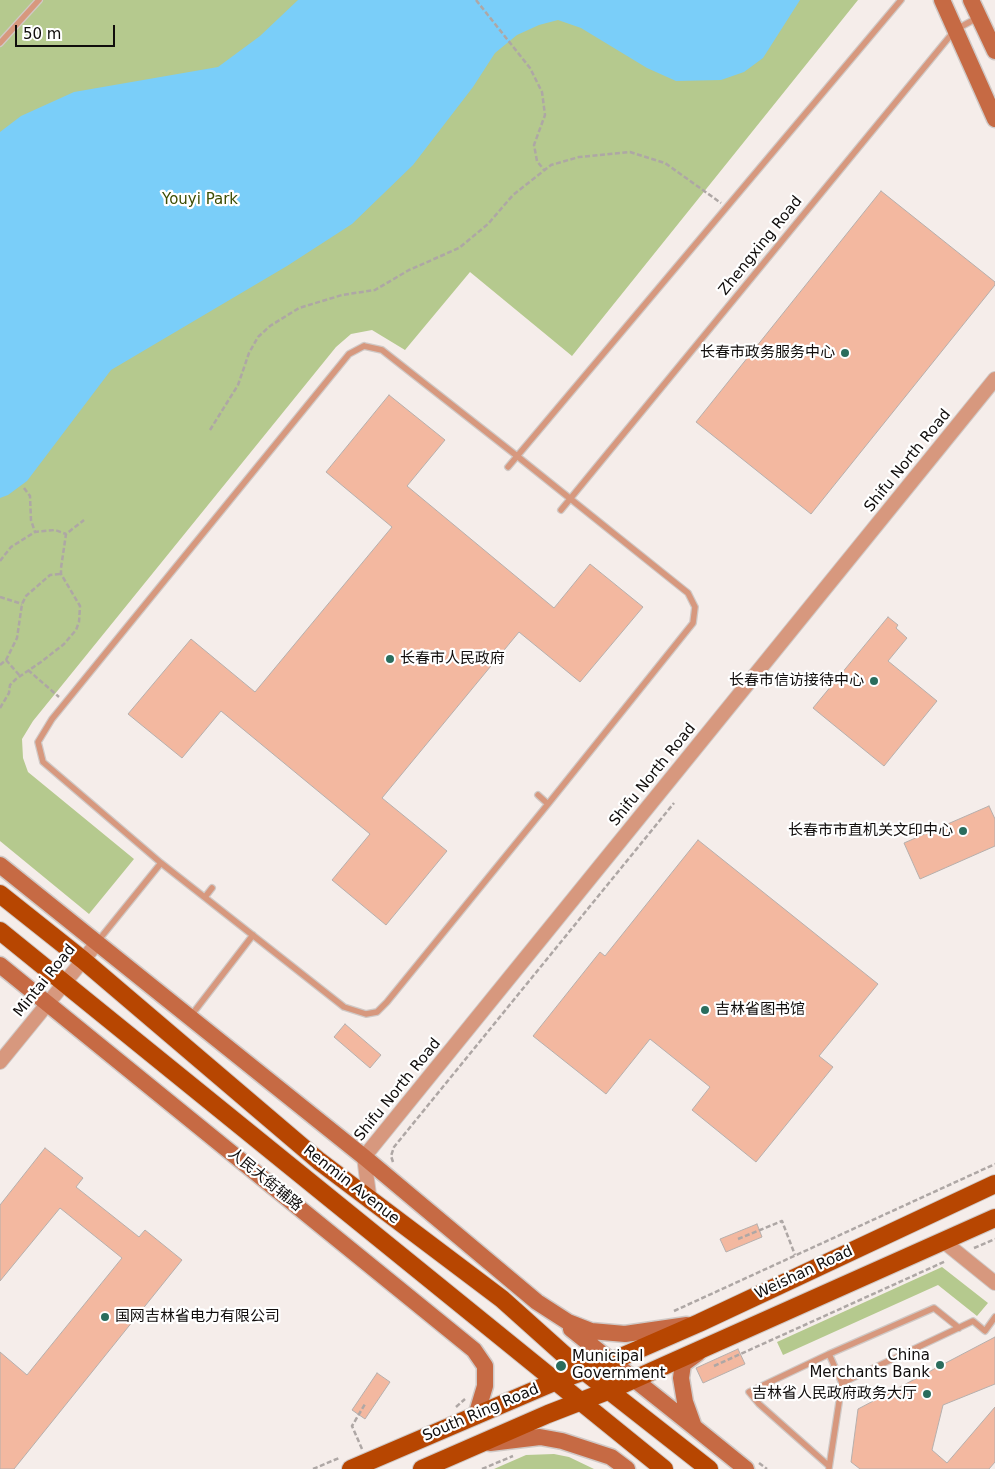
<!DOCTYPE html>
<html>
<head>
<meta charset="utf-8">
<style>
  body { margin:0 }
  #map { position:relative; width:995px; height:1469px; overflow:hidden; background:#f5edea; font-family:"DejaVu Sans",sans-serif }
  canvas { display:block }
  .scale { position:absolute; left:15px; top:25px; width:100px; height:22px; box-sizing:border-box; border:2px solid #100d0c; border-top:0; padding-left:6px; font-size:15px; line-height:18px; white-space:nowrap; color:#100d0c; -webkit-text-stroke:4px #fff; paint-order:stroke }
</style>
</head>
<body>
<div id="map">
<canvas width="995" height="1469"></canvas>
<div class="scale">50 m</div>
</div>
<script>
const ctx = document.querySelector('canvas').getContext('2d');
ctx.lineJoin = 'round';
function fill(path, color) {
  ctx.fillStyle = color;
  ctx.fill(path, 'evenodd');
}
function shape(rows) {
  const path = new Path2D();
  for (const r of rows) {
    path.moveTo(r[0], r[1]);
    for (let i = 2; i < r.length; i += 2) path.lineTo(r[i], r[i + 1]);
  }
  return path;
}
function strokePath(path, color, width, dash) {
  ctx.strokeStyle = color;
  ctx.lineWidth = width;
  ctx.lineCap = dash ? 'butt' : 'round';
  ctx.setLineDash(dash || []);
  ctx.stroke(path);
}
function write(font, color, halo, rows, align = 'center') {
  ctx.font = font + ' "DejaVu Sans","Noto Sans SC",sans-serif';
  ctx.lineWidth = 4.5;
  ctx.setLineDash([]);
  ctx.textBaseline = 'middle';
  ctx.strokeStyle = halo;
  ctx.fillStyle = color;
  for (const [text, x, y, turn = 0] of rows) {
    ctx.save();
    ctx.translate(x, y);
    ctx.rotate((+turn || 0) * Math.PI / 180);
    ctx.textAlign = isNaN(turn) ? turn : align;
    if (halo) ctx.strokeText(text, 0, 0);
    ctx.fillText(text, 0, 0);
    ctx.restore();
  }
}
const green = shape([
  [0,0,858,0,572,356,470,272,405,350,372,330,351,334,336,347,33,721,22,739,23,758,28,772,134,859,89,914,0,841],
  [942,1267,988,1303,977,1316,938,1285,783,1355,777,1342],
  [554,1454,569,1457,594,1469,494,1469,526,1455]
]);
const water = shape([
  [298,0,800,0,763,58,744,72,721,80,676,81,647,68,581,28,558,20,539,25,517,35,495,53,473,87,413,165,352,224,287,266,111,370,27,481,8,495,0,498,0,132,21,116,74,92,218,67,260,36]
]);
const building = shape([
  [881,191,995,282,995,285,811,514,696,422,881,191],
  [389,395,445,440,407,486,554,608,590,564,643,607,580,682,519,632,382,798,447,851,386,925,332,880,370,834,221,711,182,758,128,714,191,639,255,692,392,527,326,472,389,395],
  [888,617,898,625,896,628,907,638,888,661,937,701,884,766,813,708,888,617],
  [989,806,995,819,995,846,920,879,904,843,989,806],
  [698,840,878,984,819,1056,833,1067,756,1162,692,1110,710,1087,650,1039,606,1094,533,1036,600,952,605,956,698,840],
  [345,1024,381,1055,370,1068,334,1037,345,1024],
  [45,1148,83,1178,76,1187,139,1237,145,1230,182,1260,14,1469,0,1469,0,1352,27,1375,122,1258,60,1208,0,1281,0,1205,45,1148],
  [757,1224,762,1237,726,1252,720,1239,757,1224],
  [995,1337,995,1384,943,1405,932,1450,947,1463,995,1407,995,1462,989,1469,860,1469,851,1462,858,1409,995,1337],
  [738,1349,745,1364,703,1383,696,1368,738,1349],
  [377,1373,390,1382,365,1419,352,1410,377,1373]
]);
const path = shape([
  [476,0,530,68,542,92,545,115,534,145,537,161,544,170],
  [210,430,238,385,249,353,258,337,270,326,299,308,342,295,375,290,409,270,459,248,488,224,513,195,551,165,579,157,630,152,665,163,721,203],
  [24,488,30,496,31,520,35,532],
  [0,561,11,547,35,532,55,530,66,534],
  [0,597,22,604],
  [6,660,20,676],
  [0,665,6,660,17,638,22,604,26,596,50,575,61,574],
  [28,670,59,697],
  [0,708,9,693,10,685,16,679,41,662,64,644,76,630,79,622,80,606,61,574,61,568,66,534,84,520],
  [393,1162,391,1156,394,1147,674,803],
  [738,1239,782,1221,795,1255],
  [974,1248,995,1239],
  [674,1311,995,1164],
  [714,1366,946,1261],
  [456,1407,465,1399],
  [362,1449,352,1426,365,1404],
  [759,1463,767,1469],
  [313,1469,339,1458],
  [482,1469,513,1456]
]);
const service = shape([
  [0,43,39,0],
  [364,346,382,350,517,456,688,593,695,607,693,623,548,804,387,1002,377,1012,366,1014,344,1007,161,863,43,762,38,742,52,719,349,354,364,346],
  [508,467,901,0],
  [561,510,955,30,977,18],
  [538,795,548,804],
  [205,897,212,888],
  [98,941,161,863],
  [190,1017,253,935],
  [959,1328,934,1308,829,1354,842,1383,973,1321,985,1331,995,1317],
  [829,1354,749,1392,759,1404,829,1466],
  [829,1468,842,1383]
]);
const tertiary = shape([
  [0,1062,97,943],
  [370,1202,364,1157,995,379],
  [943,1241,995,1283]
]);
const secondary = shape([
  [942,0,995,119],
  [971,0,995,51],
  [0,865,364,1157,537,1302,568,1322,591,1331,625,1334,687,1325],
  [0,965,474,1350,485,1366,485,1386,476,1416],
  [571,1329,694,1427],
  [698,1353,683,1364,681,1378,685,1402,694,1427,746,1469],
  [490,1443,540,1437,562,1441,611,1457,627,1469]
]);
const primary = shape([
  [0,894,83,960,319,1161,502,1299,570,1360,709,1469],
  [0,931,664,1469],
  [351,1469,554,1382,612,1361,699,1323,995,1184],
  [422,1469,548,1414,610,1390,995,1218]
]);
const markers = [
  [845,353,5,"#2a6d5d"],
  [390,659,5,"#2a6d5d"],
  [874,681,5,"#2a6d5d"],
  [963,831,5,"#2a6d5d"],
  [705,1010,5,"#2a6d5d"],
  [105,1317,5,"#2a6d5d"],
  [940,1365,5,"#2a6d5d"],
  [561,1366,6,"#2a6d5d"],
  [927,1394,5,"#2a6d5d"]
];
const parkNames = [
  ["Youyi Park",200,200]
];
const streetNames = [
  ["Zhengxing Road",761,246,-51],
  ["Shifu North Road",908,461,-51],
  ["Shifu North Road",653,775,-51],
  ["Mintai Road",45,981,-51],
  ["Shifu North Road",398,1090,-51],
  ["人民大街辅路",265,1180,39],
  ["Renmin Avenue",351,1185,38],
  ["Weishan Road",804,1273,-25],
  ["South Ring Road",481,1413,-23]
];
const poiNames = [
  ["长春市政务服务中心",835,353],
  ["长春市人民政府",400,659,"left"],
  ["长春市信访接待中心",864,681],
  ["长春市市直机关文印中心",953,831],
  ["吉林省图书馆",715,1010,"left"],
  ["国网吉林省电力有限公司",115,1317,"left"],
  ["China",930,1356],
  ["Merchants Bank",930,1373],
  ["Municipal",572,1357,"left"],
  ["Government",572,1374,"left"],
  ["吉林省人民政府政务大厅",917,1394]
];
fill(green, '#b5c98e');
fill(water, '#7acef9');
fill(building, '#f3b8a0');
strokePath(building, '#b6afac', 1);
strokePath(service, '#d0c9c6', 8);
strokePath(tertiary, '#d0c9c6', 16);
strokePath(secondary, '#d0c9c6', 19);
strokePath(primary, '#d0c9c6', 20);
strokePath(path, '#aea7a5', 2.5, [5, 2.5]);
strokePath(service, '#d7987e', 5.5);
strokePath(tertiary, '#d7987e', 14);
strokePath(secondary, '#c66a44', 16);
strokePath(primary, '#b74601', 18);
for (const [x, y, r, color] of markers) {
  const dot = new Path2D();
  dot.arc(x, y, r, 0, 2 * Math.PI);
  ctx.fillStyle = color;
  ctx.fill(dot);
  strokePath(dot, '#fff', 2);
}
write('15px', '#3d4e04', '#fff', parkNames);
write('15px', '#100d0c', '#fff', streetNames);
write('15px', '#100d0c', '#fff', poiNames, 'right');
</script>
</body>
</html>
